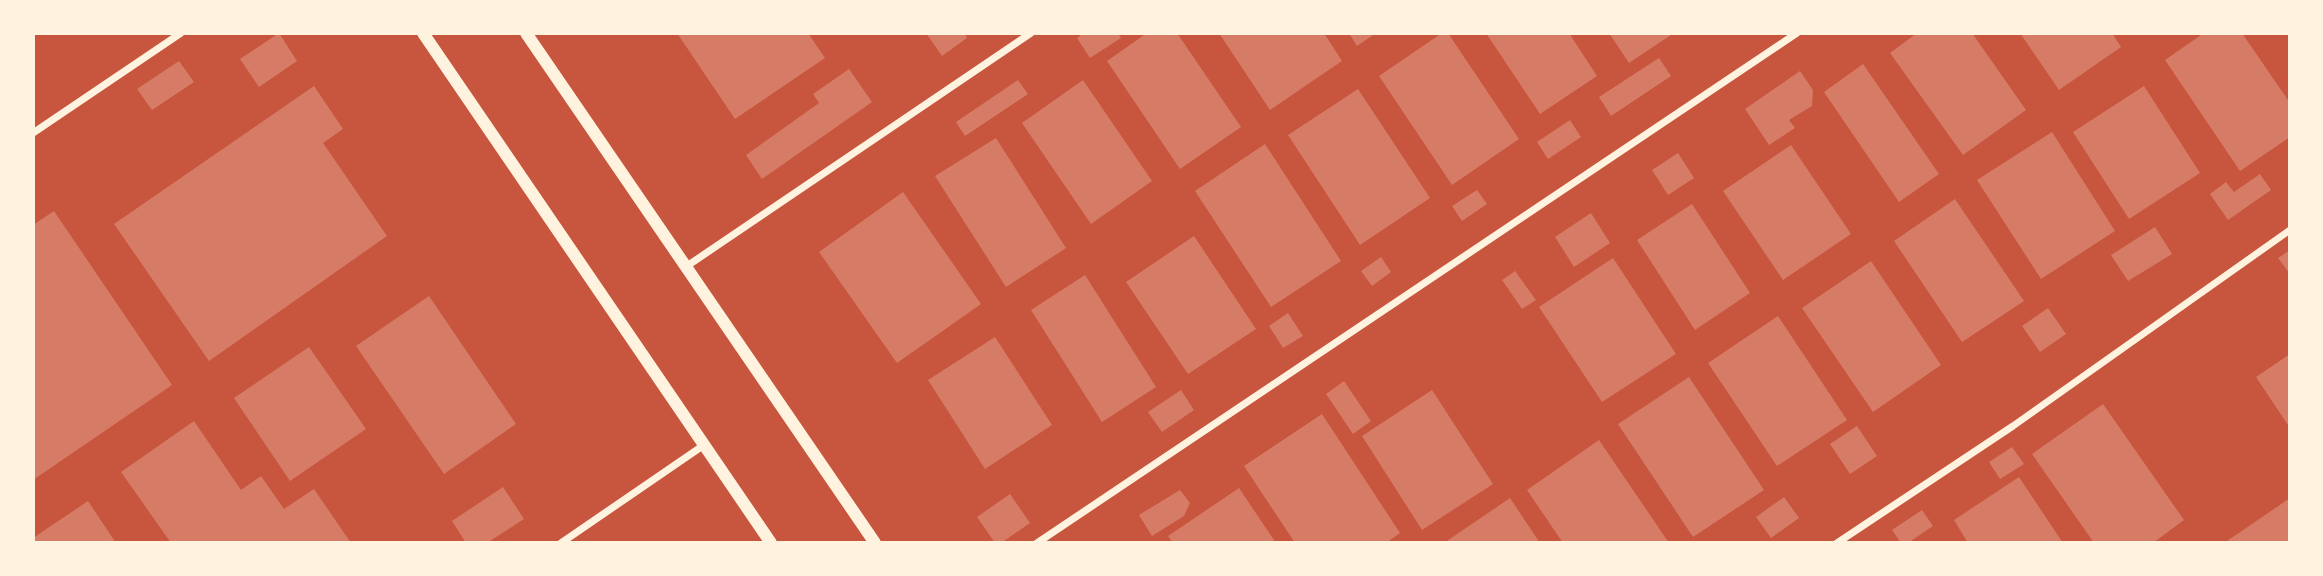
<!DOCTYPE html>
<html>
<head>
<meta charset="utf-8">
<style>
  body { margin:0 }
  #map { position:relative; width:2323px; height:576px; overflow:hidden; background:#c8553d; font-family:Bitter,serif }
  canvas { display:block }
  .frame { position:absolute; inset:0; border:35px solid #fff3e0; pointer-events:none }
</style>
</head>
<body>
<div id="map">
<canvas width="2323" height="576"></canvas>
<div class="frame"></div>
</div>
<script>
const ctx = document.querySelector('canvas').getContext('2d');
ctx.lineJoin = 'round';
function fill(path, color) {
  ctx.fillStyle = color;
  ctx.fill(path, 'evenodd');
}
function shape(rows) {
  const path = new Path2D();
  for (const r of rows) {
    path.moveTo(r[0], r[1]);
    for (let i = 2; i < r.length; i += 2) path.lineTo(r[i], r[i + 1]);
  }
  return path;
}
function strokePath(path, color, width, dash) {
  ctx.strokeStyle = color;
  ctx.lineWidth = width;
  ctx.lineCap = dash ? 'butt' : 'round';
  ctx.setLineDash(dash || []);
  ctx.stroke(path);
}
const building = shape([
  [279,33,297,61,259,87,240,59],
  [677,33,808,33,825,58,735,119],
  [926,33,964,33,967,38,942,56],
  [1084,33,1118,33,1121,38,1090,58,1077,38],
  [1147,33,1177,33,1241,127,1180,169,1107,61],
  [1219,33,1324,33,1342,61,1270,110],
  [1349,33,1376,33,1357,46],
  [1442,33,1448,33,1519,139,1452,185,1379,76],
  [1486,33,1569,33,1597,76,1540,114],
  [1609,33,1674,33,1629,63],
  [1917,33,1972,33,2026,110,1963,155,1890,53],
  [2020,33,2112,33,2121,47,2059,90],
  [2204,33,2242,33,2290,103,2290,137,2240,171,2165,60],
  [1659,58,1671,76,1611,116,1599,97],
  [179,61,194,82,152,110,137,89],
  [1863,64,1939,174,1899,202,1824,92],
  [849,69,872,102,762,179,746,155,819,103,813,94],
  [1800,71,1813,90,1812,106,1789,120,1795,128,1769,145,1745,109],
  [1018,80,1028,94,965,136,956,122],
  [1083,80,1152,181,1091,224,1022,123],
  [314,86,343,129,323,143,387,236,209,361,114,224],
  [2144,86,2200,173,2129,219,2073,132],
  [1358,89,1430,198,1360,245,1288,135],
  [1570,120,1581,137,1548,159,1537,142],
  [2052,132,2115,231,2041,279,1977,180],
  [996,138,1066,248,1006,287,935,176],
  [1265,144,1341,261,1271,307,1195,191],
  [1791,145,1851,234,1783,280,1723,191],
  [1678,153,1694,178,1668,195,1652,170],
  [2260,174,2271,190,2228,220,2210,194,2226,182,2234,192],
  [1477,190,1487,204,1462,221,1452,206],
  [903,192,981,304,897,363,819,252],
  [1955,199,2024,301,1962,342,1894,241],
  [1692,204,1750,293,1695,330,1637,240],
  [54,211,172,385,33,480,33,225],
  [1591,213,1610,243,1574,267,1555,237],
  [2155,227,2172,254,2128,281,2111,255],
  [1194,236,1256,329,1188,374,1126,282],
  [2290,250,2290,274,2278,258],
  [1381,257,1391,272,1372,286,1361,271],
  [1613,258,1676,354,1602,402,1539,307],
  [1871,261,1941,365,1873,412,1802,308],
  [1515,271,1536,300,1522,309,1502,280],
  [1085,275,1156,387,1102,422,1031,310],
  [429,296,516,424,444,474,356,346],
  [2048,308,2066,334,2040,352,2022,326],
  [1288,313,1303,336,1283,348,1269,326],
  [1778,316,1847,420,1777,466,1708,363],
  [995,337,1052,425,985,469,928,380],
  [309,347,366,429,290,481,234,398],
  [2290,354,2290,428,2256,377],
  [1689,377,1764,490,1693,537,1618,424],
  [1344,381,1371,421,1353,434,1326,394],
  [1181,390,1194,410,1162,432,1148,412],
  [1432,390,1493,484,1422,530,1362,436],
  [2103,404,2184,520,2153,543,2094,543,2032,454],
  [1322,414,1400,533,1386,543,1295,543,1244,466],
  [194,421,241,490,261,476,284,509,314,489,351,543,171,543,121,472],
  [1857,426,1877,456,1850,474,1830,444],
  [1599,440,1667,540,1669,543,1563,543,1527,490],
  [2012,447,2024,464,2000,479,1989,462],
  [2019,477,2063,543,1968,543,1954,520],
  [503,487,524,519,487,543,466,543,452,521],
  [1239,488,1276,543,1173,543,1168,536],
  [1180,490,1190,503,1184,516,1152,536,1139,515],
  [1010,494,1030,523,1001,543,995,543,977,517],
  [1784,497,1799,518,1771,538,1756,517],
  [1510,498,1540,543,1444,543],
  [2290,498,2290,543,2224,543],
  [88,501,116,543,33,543,33,538],
  [1922,510,1933,526,1908,543,1901,543,1892,530]
]);
const minor = shape([
  [33,133,181,33],
  [687,266,1031,33],
  [561,543,704,445],
  [1037,543,1797,33],
  [1837,543,2013,426,2290,230]
]);
const tertiary = shape([
  [423,33,771,543],
  [526,33,875,543]
]);
fill(building, '#d67c66');
strokePath(minor, '#fff3e0', 7);
strokePath(tertiary, '#fff3e0', 12);
</script>
</body>
</html>
